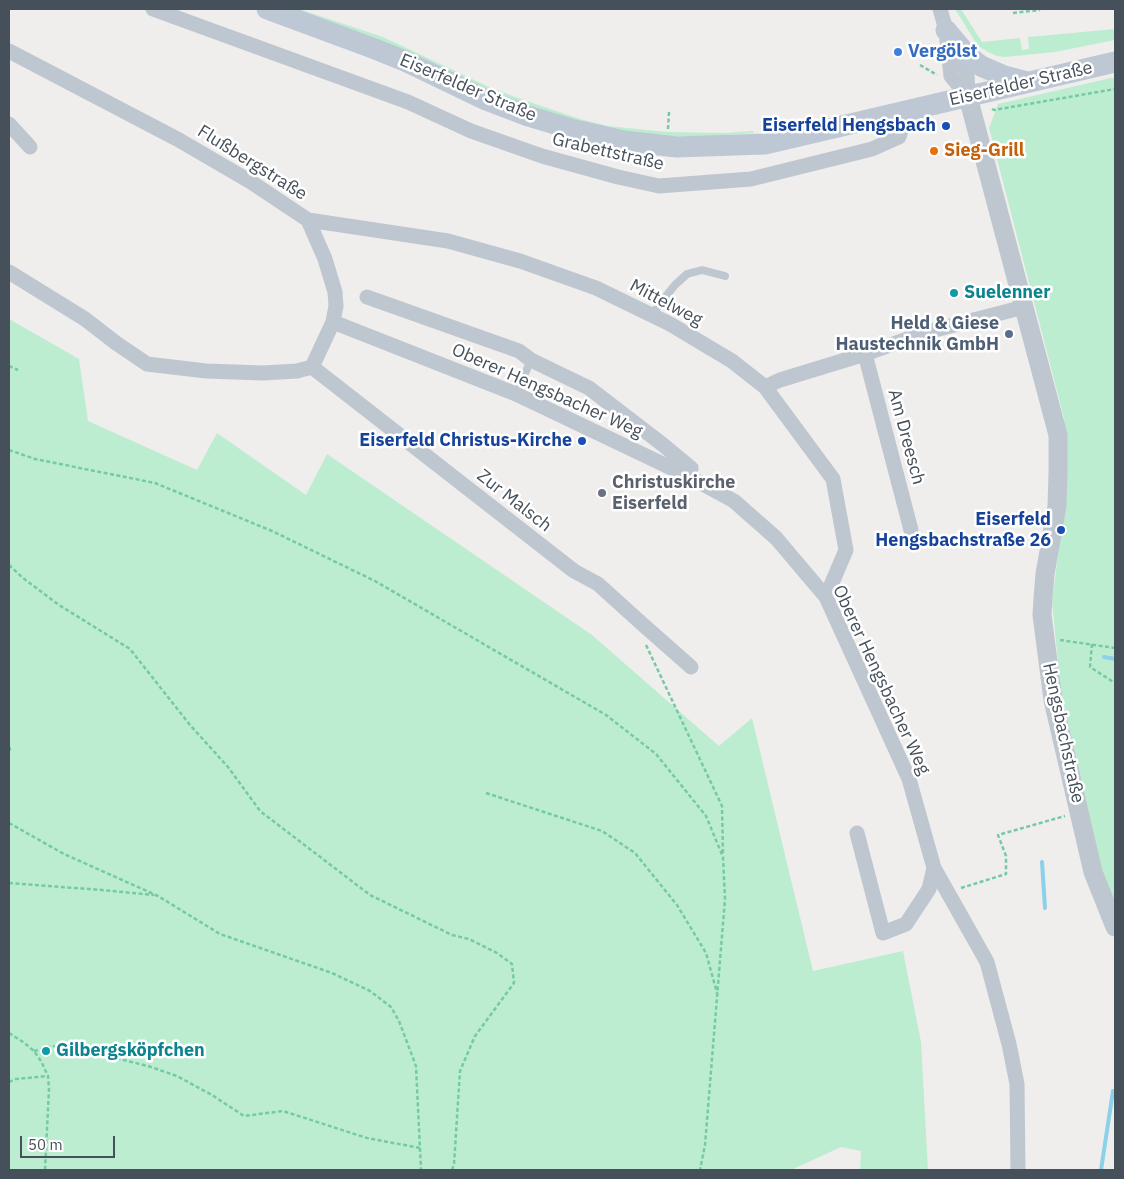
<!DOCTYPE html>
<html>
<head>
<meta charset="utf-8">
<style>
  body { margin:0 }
  #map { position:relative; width:1124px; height:1179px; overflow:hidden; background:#f0eded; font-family:"IBM Plex Sans",sans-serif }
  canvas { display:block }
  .frame { position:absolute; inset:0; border:10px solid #46505a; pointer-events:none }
  .scale { position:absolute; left:20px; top:1136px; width:95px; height:22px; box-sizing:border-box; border:2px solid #46505a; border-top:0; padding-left:6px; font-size:15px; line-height:18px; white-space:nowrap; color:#46505a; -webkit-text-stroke:4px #fff; paint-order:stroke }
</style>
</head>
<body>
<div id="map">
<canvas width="1124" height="1179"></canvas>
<div class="frame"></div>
<div class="scale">50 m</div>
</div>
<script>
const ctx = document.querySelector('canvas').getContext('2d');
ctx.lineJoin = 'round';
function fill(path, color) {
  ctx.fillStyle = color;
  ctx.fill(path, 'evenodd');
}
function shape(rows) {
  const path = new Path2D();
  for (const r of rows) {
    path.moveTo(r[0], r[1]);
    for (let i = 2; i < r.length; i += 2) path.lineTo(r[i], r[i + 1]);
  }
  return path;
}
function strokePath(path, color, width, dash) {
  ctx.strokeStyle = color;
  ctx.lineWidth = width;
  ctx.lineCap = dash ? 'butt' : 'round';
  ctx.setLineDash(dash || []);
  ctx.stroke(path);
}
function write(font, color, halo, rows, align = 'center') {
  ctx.font = font + ' "IBM Plex Sans",sans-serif';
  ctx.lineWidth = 5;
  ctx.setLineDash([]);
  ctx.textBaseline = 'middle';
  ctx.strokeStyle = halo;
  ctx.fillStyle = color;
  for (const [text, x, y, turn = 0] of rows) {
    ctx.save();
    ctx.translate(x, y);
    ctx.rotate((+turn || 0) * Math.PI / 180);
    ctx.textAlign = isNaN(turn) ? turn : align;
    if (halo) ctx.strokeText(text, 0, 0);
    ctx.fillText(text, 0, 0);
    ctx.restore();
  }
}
const green = shape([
  [288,9,299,9,383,37,489,87,518,98,580,119,608,126,667,132,724,133,753,131,754,133,694,137,665,136,606,129,534,109],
  [955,9,961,9,982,42,1020,38,1022,50,1029,49,1028,37,1040,36,1115,29,1115,40,1055,52,1005,57,997,56,990,53,978,46],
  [1115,77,1115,910,1102,877,1061,692,1052,602,1067,485,1064,418,989,128,998,104],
  [9,319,79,359,88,421,197,470,217,433,306,495,327,454,592,635,719,746,752,718,813,971,903,951,921,1042,928,1170,860,1170,861,1151,841,1147,791,1170,9,1170]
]);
const stream = shape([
  [1104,657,1115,659],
  [1042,862,1045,908],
  [1101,1170,1113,1091]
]);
const path = shape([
  [1013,13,1040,10],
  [920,65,937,75],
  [992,109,994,110,1115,89],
  [668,129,669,112],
  [9,366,18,370],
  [9,450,35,459,155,483,272,531,375,581,606,715,656,754,706,816,723,857,725,899,705,1145,700,1170],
  [9,565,23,578,59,605,130,649,190,725,228,767,260,811,370,895,452,935,469,939,497,953,512,964,514,983,475,1036,460,1071,454,1164,452,1170],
  [1060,640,1115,648],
  [1092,644,1090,667,1115,683],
  [646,645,722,806,723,855],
  [9,747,10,749,9,752],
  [486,793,602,831,635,853,677,905,706,953,717,993],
  [9,823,64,854,158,896,220,934,332,973,370,991,391,1007,399,1021,416,1066,421,1170],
  [9,883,102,890,154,895],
  [961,888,1006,874,1006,856,998,835,1065,816],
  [9,1033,23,1042,34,1051,41,1061,48,1076,49,1089,45,1170],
  [34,1051,52,1046,78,1049,148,1066,177,1076,212,1095,244,1116,283,1111,367,1138,420,1148],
  [9,1082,16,1079,48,1076]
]);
const service = shape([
  [653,315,658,306,675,285,687,274,702,270,725,276],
  [516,394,531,360]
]);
const minor = shape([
  [153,9,408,102,471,131,542,156,618,177,659,186,751,179,872,149,899,137,902,128,901,112],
  [940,9,946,30,967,73,968,97],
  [947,40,951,76,968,97],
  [9,51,179,140,251,182,308,220,325,259,335,292,336,306,333,322,312,367,297,371,263,373,206,371,147,364,116,343,85,319,9,272],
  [9,124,30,147],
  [308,220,448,241,520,261,596,288,670,324,732,361,765,387,833,479,846,550,826,597],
  [367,297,519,351,531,360,589,388,662,444,691,468,688,476],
  [333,322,516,394,688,476,734,501,776,538,826,597,909,779,934,868,987,962,1009,1044,1017,1084,1018,1170],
  [865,354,911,530],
  [312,367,574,571,598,584,640,622,691,667],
  [765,387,780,380,865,354,927,332,1024,307],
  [857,833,883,933,906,924,929,889,934,868]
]);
const tertiary = shape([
  [968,97,1058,435,1058,473,1057,506,1045,574,1043,598,1042,615,1045,638,1053,700,1093,872,1115,927]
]);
const secondary = shape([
  [267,9,375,49,405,61,486,100,528,116,575,130,624,141,677,147,765,144,1115,62],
  [946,30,967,55,981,66,1004,76,1027,82]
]);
const markers = [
  [898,52,5,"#3f7fe0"],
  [946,126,5,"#1a4fb4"],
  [934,151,5,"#e8710a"],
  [954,293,5,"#0f9aa8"],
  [1009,334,5,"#5c6f8a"],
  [582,441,5,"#1a4fb4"],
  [602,493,5,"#6b7280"],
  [1061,530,5,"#1a4fb4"],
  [46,1051,5,"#0f9aa8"]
];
const shopNames = [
  ["Vergölst",908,52]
];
const streetNames = [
  ["Eiserfelder Straße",1021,84,-13],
  ["Eiserfelder Straße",468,88,23],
  ["Grabettstraße",608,152,13],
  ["Flußbergstraße",252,163,32],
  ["Mittelweg",666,303,28],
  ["Oberer Hengsbacher Weg",547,391,24],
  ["Am Dreesch",906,437,75],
  ["Zur Malsch",514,501,38],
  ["Oberer Hengsbacher Weg",881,680,65],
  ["Hengsbachstraße",1063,733,78]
];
const transitNames = [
  ["Eiserfeld Hengsbach",936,126],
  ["Eiserfeld Christus-Kirche",572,441],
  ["Eiserfeld",1051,520],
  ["Hengsbachstraße 26",1051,541]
];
const foodNames = [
  ["Sieg-Grill",944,151]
];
const cultureNames = [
  ["Suelenner",964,293],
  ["Gilbergsköpfchen",56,1051]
];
const serviceNames = [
  ["Held & Giese",999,324],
  ["Haustechnik GmbH",999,345]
];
const worshipNames = [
  ["Christuskirche",612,483],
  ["Eiserfeld",612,504]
];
fill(green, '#bcedd1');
strokePath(stream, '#8ad1e9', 4);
strokePath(path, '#75caa4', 2.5, [4, 2.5]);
strokePath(service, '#bec7cf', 8);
strokePath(minor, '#bec7cf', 15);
strokePath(tertiary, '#bec7cf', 19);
strokePath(secondary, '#bec8d4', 21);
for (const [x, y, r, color] of markers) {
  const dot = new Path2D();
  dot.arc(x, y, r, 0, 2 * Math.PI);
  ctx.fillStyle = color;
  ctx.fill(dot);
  strokePath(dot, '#fff', 2);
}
write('bold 18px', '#366cbe', '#fff', shopNames, 'left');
write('18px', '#46505a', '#fff', streetNames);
write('bold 18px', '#164399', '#fff', transitNames, 'right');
write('bold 18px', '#c56008', '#fff', foodNames, 'left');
write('bold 18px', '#0d838f', '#fff', cultureNames, 'left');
write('bold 18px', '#4e5e75', '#fff', serviceNames, 'right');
write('bold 18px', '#5b616d', '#fff', worshipNames, 'left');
</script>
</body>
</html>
